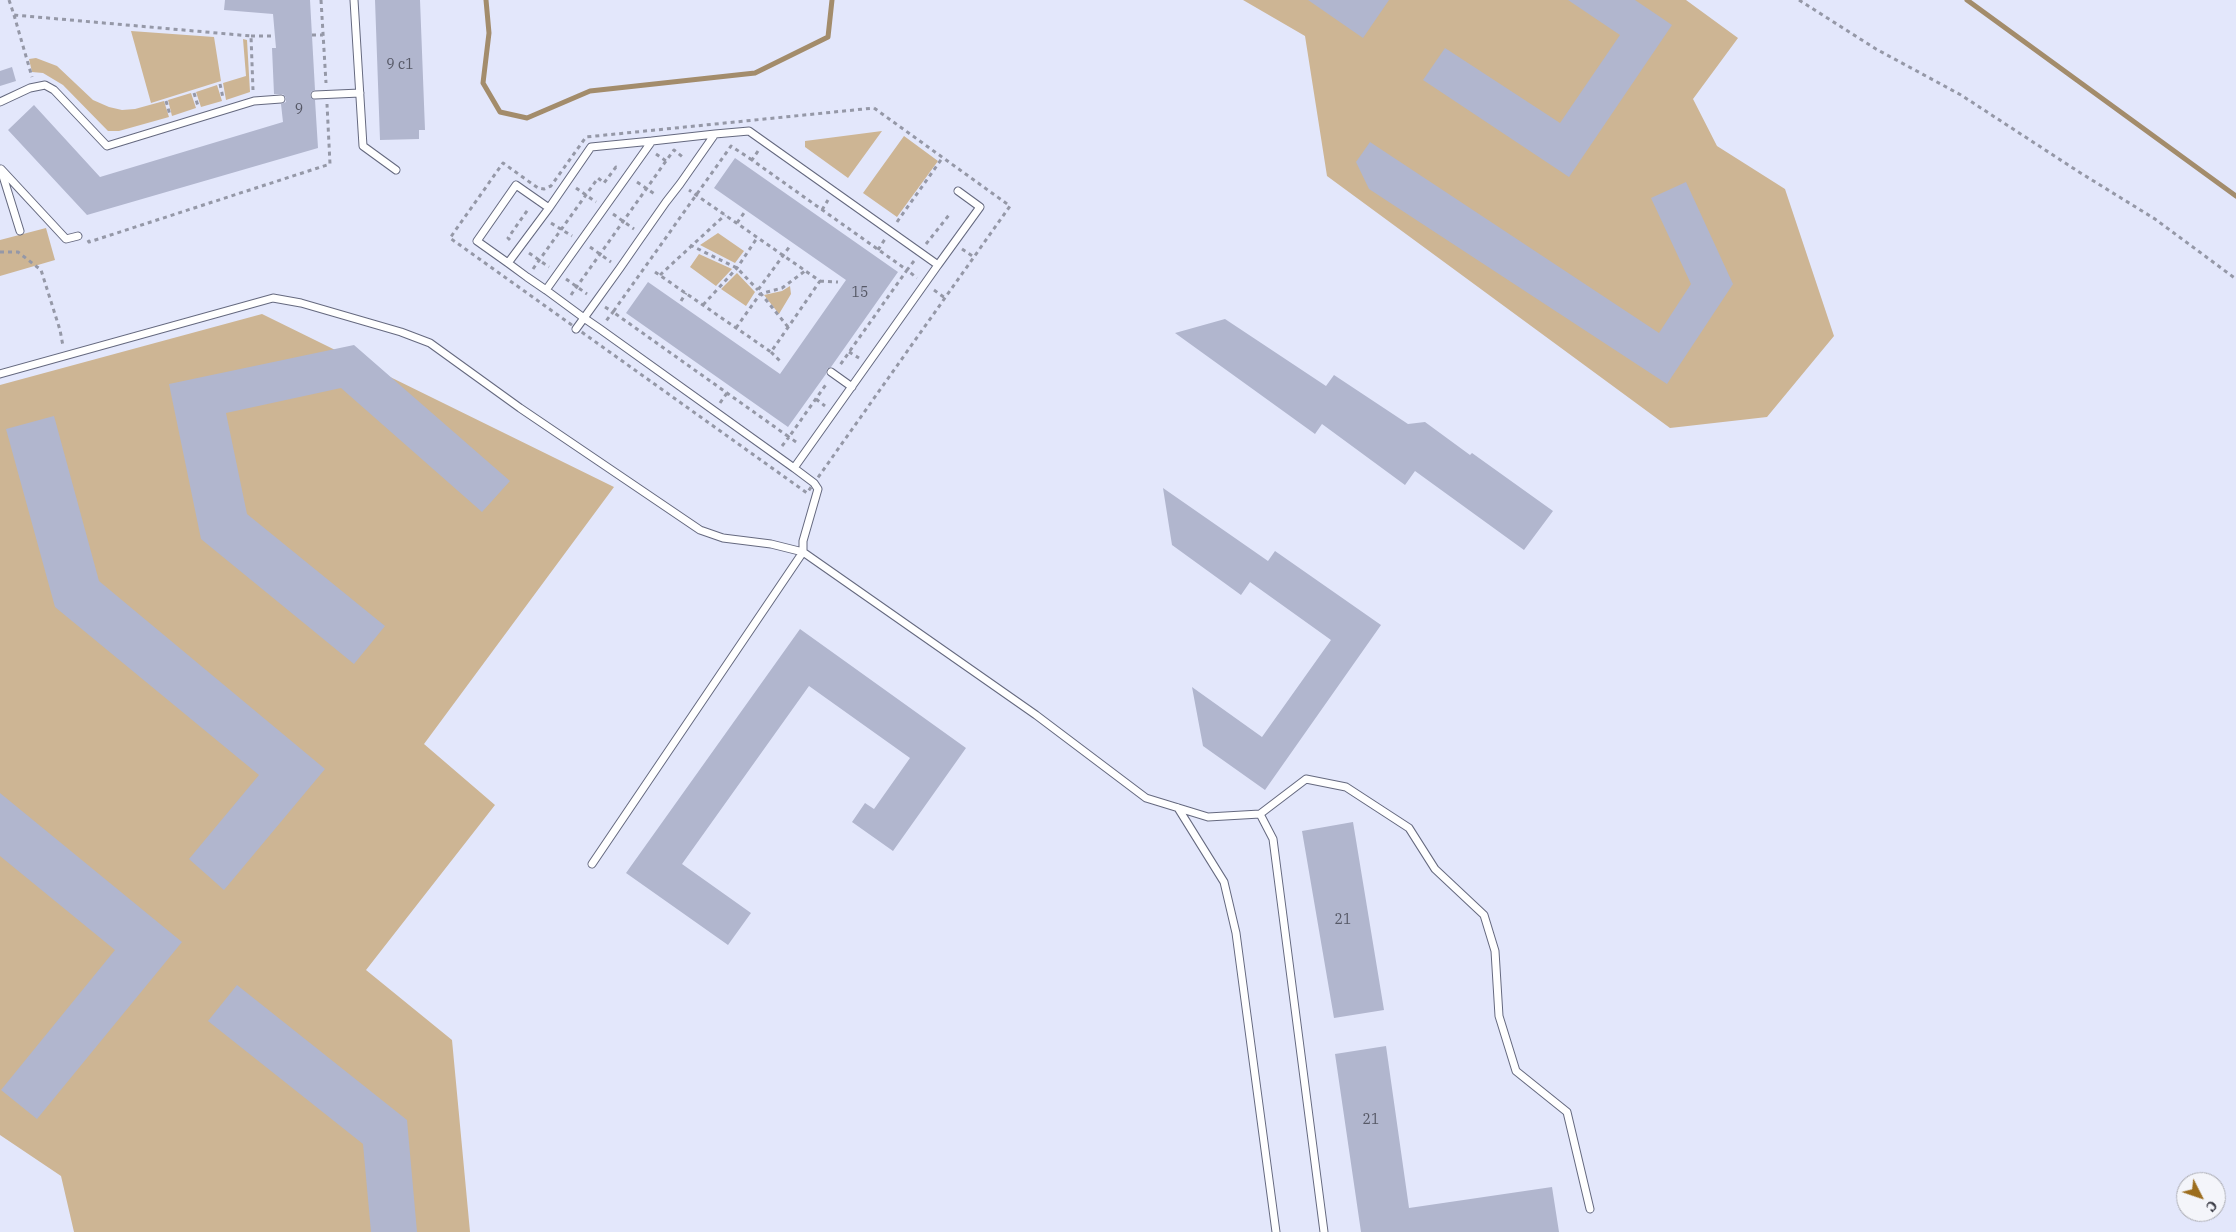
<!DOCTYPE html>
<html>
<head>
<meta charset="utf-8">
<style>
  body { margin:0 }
  #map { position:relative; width:2236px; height:1232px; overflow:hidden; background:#e3e7fb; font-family:"IBM Plex Serif",serif }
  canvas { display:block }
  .north { position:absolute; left:2176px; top:1172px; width:50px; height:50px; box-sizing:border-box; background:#f4f5fa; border:1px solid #a9aab1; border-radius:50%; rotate:131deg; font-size:14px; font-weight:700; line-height:20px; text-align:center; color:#383943 }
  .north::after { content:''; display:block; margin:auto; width:18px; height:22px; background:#9c6d1e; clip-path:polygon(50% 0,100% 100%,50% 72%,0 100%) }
</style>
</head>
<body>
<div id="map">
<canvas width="2236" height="1232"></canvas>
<div class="north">С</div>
</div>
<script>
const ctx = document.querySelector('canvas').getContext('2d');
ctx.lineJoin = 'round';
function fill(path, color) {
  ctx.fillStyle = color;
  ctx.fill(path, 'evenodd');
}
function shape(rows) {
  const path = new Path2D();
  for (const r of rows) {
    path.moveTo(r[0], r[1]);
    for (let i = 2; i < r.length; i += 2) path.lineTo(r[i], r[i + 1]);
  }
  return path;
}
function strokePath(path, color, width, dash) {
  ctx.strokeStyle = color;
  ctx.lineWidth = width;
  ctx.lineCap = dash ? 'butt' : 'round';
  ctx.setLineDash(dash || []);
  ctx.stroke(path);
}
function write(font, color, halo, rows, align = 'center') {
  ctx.font = font + ' "IBM Plex Serif",serif';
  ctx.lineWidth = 4;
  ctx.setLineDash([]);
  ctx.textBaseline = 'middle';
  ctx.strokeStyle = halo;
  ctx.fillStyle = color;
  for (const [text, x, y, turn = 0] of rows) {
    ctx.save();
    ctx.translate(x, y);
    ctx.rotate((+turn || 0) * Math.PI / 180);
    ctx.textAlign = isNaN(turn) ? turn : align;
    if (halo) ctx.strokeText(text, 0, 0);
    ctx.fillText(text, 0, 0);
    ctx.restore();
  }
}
const green = shape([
  [1243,0,1686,0,1738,38,1693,99,1717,146,1785,189,1834,336,1767,417,1670,428,1327,176,1305,36],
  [131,31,214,37,221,81,151,103],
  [243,39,247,40,250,92,226,100,223,83,246,76],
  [36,58,57,66,93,100,109,107,122,110,135,109,164,101,169,117,119,131,108,131,63,85,43,73,32,72,29,59],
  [217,85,222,101,201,107,196,92],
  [191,93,196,108,172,116,168,100],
  [882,131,848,178,805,147,805,141],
  [904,136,938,161,897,217,863,193],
  [46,228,55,260,0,276,0,240],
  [718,233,744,251,735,263,700,245],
  [699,254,732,269,716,286,690,267],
  [737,273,755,292,746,306,721,289],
  [790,286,791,294,779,314,764,295,782,291],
  [262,314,614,487,424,744,495,805,366,970,452,1040,470,1232,74,1232,61,1176,0,1135,0,385]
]);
const stream = shape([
  [486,0,489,33,483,83,500,112,527,118,590,91,755,73,828,37,832,0],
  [1967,0,2236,196]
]);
const building = shape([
  [225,0,310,0,315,90,311,92,310,96,315,100,318,148,87,215,8,130,34,105,100,177,283,122,281,104,286,102,286,98,283,94,274,94,272,48,276,48,273,14,224,10],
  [375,0,420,0,425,130,419,130,419,139,380,140],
  [1308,0,1389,0,1363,38],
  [1568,0,1635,0,1672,25,1569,177,1423,80,1445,48,1560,123,1620,35],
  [12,67,16,81,0,86,0,71],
  [1370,142,1659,333,1691,284,1651,198,1686,182,1733,284,1667,384,1369,189,1356,162],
  [735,158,898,272,831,367,827,369,826,374,788,427,626,313,648,282,780,374,846,280,714,188],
  [1225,319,1326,386,1334,375,1408,424,1425,422,1470,455,1472,453,1553,511,1524,550,1415,471,1405,485,1322,424,1315,434,1175,333],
  [354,345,510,481,482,512,341,388,226,413,247,514,385,626,354,664,201,539,169,384],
  [54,416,99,581,325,769,224,890,189,859,259,775,55,607,6,429],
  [1163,488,1268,561,1275,551,1381,625,1265,790,1203,746,1192,687,1262,737,1331,640,1250,582,1241,595,1172,545],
  [800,629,966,748,893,851,852,822,865,803,874,809,910,758,809,686,682,864,751,913,728,945,626,873],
  [0,793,182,942,37,1119,1,1090,115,950,0,856],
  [1353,822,1384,1010,1334,1018,1302,831],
  [237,985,407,1120,417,1232,371,1232,363,1144,208,1021],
  [1386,1046,1409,1208,1552,1187,1559,1232,1361,1232,1335,1054]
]);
const path = shape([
  [9,0,14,15,251,36,253,90],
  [321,0,326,83],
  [1799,0,1876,49,1961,95,2079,172,2155,219,2236,279],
  [14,15,32,77],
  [312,35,323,35],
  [251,36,275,36],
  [220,84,223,98],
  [194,93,198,106],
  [166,101,170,115],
  [874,108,1010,206,807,493,450,238,503,163,538,188,544,189,551,186,586,137,874,108],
  [758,151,752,160,907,270,840,365],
  [656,154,666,161,674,150,685,159],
  [752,160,731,146,613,312,789,437,827,383],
  [637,182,656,195],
  [576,188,596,202],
  [822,210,828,200],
  [613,214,634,229],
  [897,222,943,157],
  [551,223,572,236],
  [737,223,744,213],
  [88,240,89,242,330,164,327,104],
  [510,240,508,238,529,208],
  [926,244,949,215],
  [690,245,737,268,758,290],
  [590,247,611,262],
  [962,249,974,257],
  [878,250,885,239],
  [0,252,18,252,41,270,60,330,63,346],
  [529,253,549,267],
  [914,261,907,270,917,278],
  [533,269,598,178,604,183,616,167,619,169],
  [655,272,771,352,820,281,689,190],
  [660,275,725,215],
  [566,279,587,294],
  [820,281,838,282],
  [934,290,945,298],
  [571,295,666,161],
  [681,301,686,293],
  [703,305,737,268,757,238],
  [605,307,613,312,606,321],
  [788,327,758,290,790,246],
  [736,328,760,294,782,288,805,271],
  [771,352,780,361],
  [849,352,859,358],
  [816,399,825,406],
  [720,403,727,393],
  [782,446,789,437,799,444]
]);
const lane = shape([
  [354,0,363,146,396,170],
  [315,95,360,93],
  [0,102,30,88,45,85,54,90,107,146,254,101,281,99],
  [652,141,715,134],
  [1,169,66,239,78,236],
  [2,173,20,231],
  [508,263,549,208,516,185,477,241,508,263,527,277,546,290,584,318,600,329,794,468,938,265,749,131,715,134,680,184,666,202,638,242,620,268,584,318,576,329],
  [938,265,980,207,958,191],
  [546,290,652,141,591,147,549,208],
  [831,372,852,387],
  [0,374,273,298,301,303,401,332,430,343,520,408,700,530,723,538,771,544,803,552,1036,715,1146,798,1208,817,1260,814],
  [1178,808,1224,882,1236,933,1276,1232],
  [592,864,803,552,803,541,818,489,814,483,794,468],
  [1324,1232,1273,839,1260,814,1306,779,1346,787,1409,828,1435,869,1484,915,1495,951,1499,1016,1516,1071,1567,1112,1590,1209]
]);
const numberNames = [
  ["9 c1",400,65],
  ["9",299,110],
  ["15",860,293],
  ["21",1343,920],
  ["21",1371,1120]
];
fill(green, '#cdb594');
strokePath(stream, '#a38c6b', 5);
fill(building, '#b1b6ce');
strokePath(lane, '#65697f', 9);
strokePath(path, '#9598a7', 3, [4, 4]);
strokePath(lane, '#fff', 7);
write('14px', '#565866', null, numberNames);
</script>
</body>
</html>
